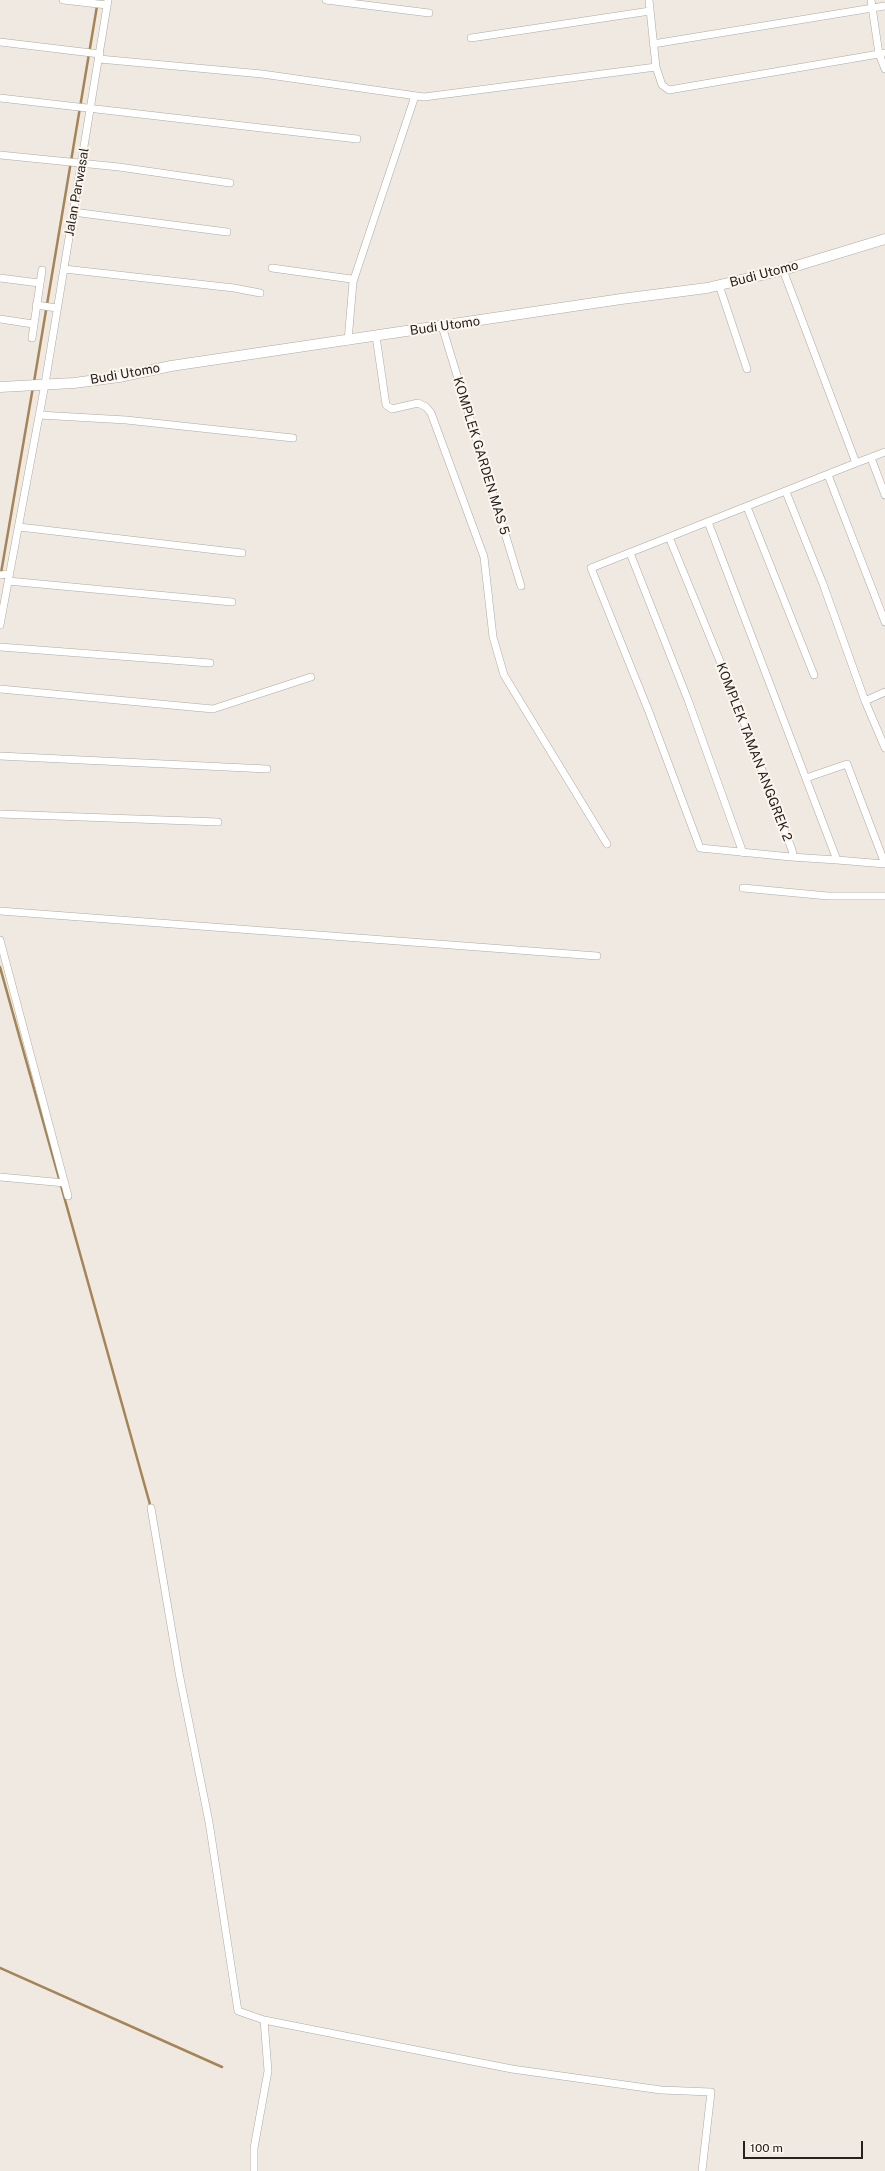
<!DOCTYPE html>
<style>
body{margin:0}
#map{position:relative;width:885px;height:2171px;overflow:hidden;background:#efe9e1;font-family:"Public Sans",sans-serif}
canvas{display:block}
.scale{position:absolute;left:743px;top:2141px;width:120px;height:18px;box-sizing:border-box;border:2px solid #24221f;border-top:0;padding-left:5px;font-size:12px;line-height:14px;white-space:nowrap;color:#24221f;-webkit-text-stroke:3px #fcf6ee;paint-order:stroke}
</style>
<div id="map">
<canvas width="885" height="2171"></canvas>
<div class="scale">100 m</div>
</div>
<script>
const c = document.querySelector('canvas').getContext('2d');
c.lineJoin = 'round';
const shape = rows => new Path2D(rows.map(r => 'M' + r).join(''));
function trace(path, color, width, dash) { c.strokeStyle = color; c.lineWidth = width; c.lineCap = dash ? 'butt' : 'round'; c.setLineDash(dash || []); c.stroke(path); }
function label(font, color, halo, rows, align = 'center') {
  c.font = font + ' "Public Sans",sans-serif'; c.lineWidth = 4; c.setLineDash([]); c.textBaseline = 'middle'; c.strokeStyle = halo; c.fillStyle = color; for (const [text, x, y, turn = 0] of rows) {
    c.save(); c.translate(x, y); c.rotate((+turn || 0) * Math.PI / 180); c.textAlign = isNaN(turn) ? turn : align; if (halo) c.strokeText(text, 0, 0); c.fillText(text, 0, 0); c.restore();
  }
}
const stream = shape([
 [34,382,98,0],
 [1,573,33,387],
 [0,967,151,1508],
 [0,1968,222,2067]
]);
const street = shape([
 [63,0,107,5],
 [326,0,429,13],
 [649,0,656,67,662,85,669,90,885,53],
 [871,0,879,54,885,69],
 [471,38,650,11],
 [0,42,100,54],
 [653,44,885,6],
 [99,59,262,74,424,97,656,67],
 [0,98,357,139],
 [0,155,119,167,230,183],
 [73,212,227,232],
 [272,268,351,279,353,282,348,341],
 [64,269,234,288,260,293],
 [783,270,856,463],
 [0,278,39,283],
 [353,282,415,96],
 [719,285,747,369],
 [36,305,57,308],
 [0,319,33,324],
 [442,326,521,586],
 [376,336,386,405,392,409,418,403,426,407,431,413,484,557,493,637,504,675,607,844],
 [32,338,42,270],
 [39,415,126,420,293,438],
 [871,458,885,495],
 [828,475,885,622],
 [786,492,823,584,865,701],
 [747,507,814,675],
 [708,522,837,860,791,857],
 [19,527,242,553],
 [669,537,731,688,792,850,793,854,791,857,700,848,649,712,591,568,856,463,885,452],
 [630,553,688,700,743,853],
 [0,575,9,574],
 [8,581,232,602],
 [0,625,45,384,108,0],
 [0,647,210,663],
 [0,689,213,709,311,677],
 [885,692,865,701,885,748],
 [0,756,267,769],
 [806,778,847,764,885,864,837,860],
 [0,814,218,822],
 [743,888,828,896,885,896],
 [0,911,597,956],
 [0,940,68,1196],
 [0,1177,65,1183],
 [151,1508,179,1673,209,1822,238,2011,264,2020,512,2069,661,2090,711,2092,702,2171],
 [254,2171,254,2148,268,2071,264,2020]
]);
const secondary = shape([
 [0,387,74,383,119,377,171,366,621,299,707,288,783,270,885,239]
]);
const streetNames = [
 ["Jalan Parwasal",77,192,-80],
 ["Budi Utomo",764,274,-15],
 ["Budi Utomo",445,326,-8],
 ["Budi Utomo",125,374,-10],
 ["KOMPLEK GARDEN MAS 5",481,456,73],
 ["KOMPLEK TAMAN ANGGREK 2",754,752,69]
];
trace(stream, '#a58557', 2.5);
trace(street, '#aea9a1', 8);
trace(secondary, '#aea9a1', 11);
trace(street, '#fff', 7);
trace(secondary, '#fff', 10);
label('13px', '#24221f', '#fcf6ee', streetNames);
</script>
